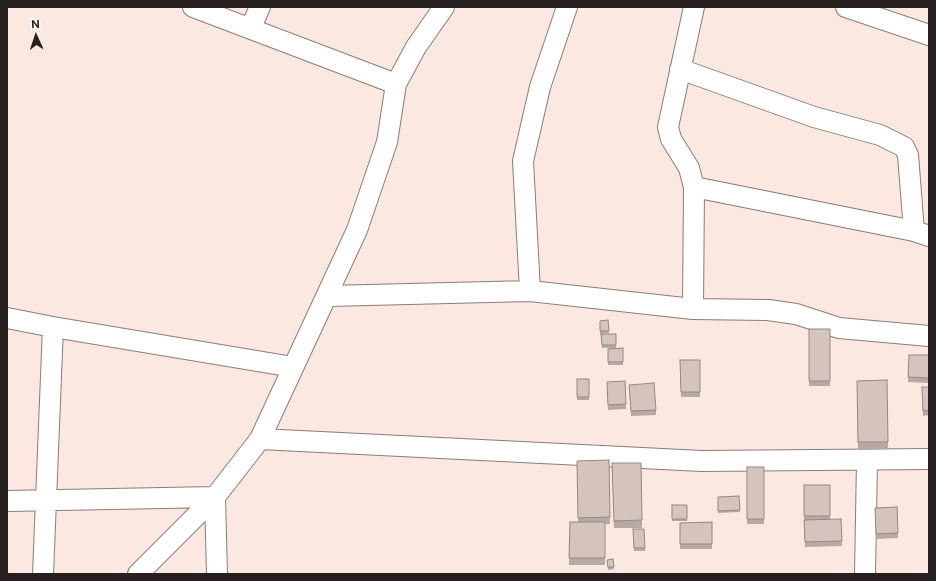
<!DOCTYPE html>
<style>
body{margin:0}
#map{position:relative;width:936px;height:581px;overflow:hidden;background:#fae8e1;font-family:Inter,sans-serif}
canvas{display:block}
.frame{position:absolute;inset:0;border:8px solid #261f1d;pointer-events:none}
.north{position:absolute;left:16px;top:16px;width:40px;height:40px;-webkit-text-stroke:3px #fff;paint-order:stroke;rotate:357deg;font-size:11px;font-weight:700;line-height:16px;text-align:center;color:#261f1d}
.north::after{content:'';display:block;margin:auto;width:14px;height:18px;background:#261f1d;clip-path:polygon(50% 0,100% 100%,50% 72%,0 100%)}
</style>
<div id="map">
<canvas width="936" height="581"></canvas>
<div class="frame"></div>
<div class="north">N</div>
</div>
<script>
const c = document.querySelector('canvas').getContext('2d');
c.lineJoin = 'round';
const shape = rows => new Path2D(rows.map(r => 'M' + r).join(''));
function trace(path, color, width, dash) { c.strokeStyle = color; c.lineWidth = width; c.lineCap = dash ? 'butt' : 'round'; c.setLineDash(dash || []); c.stroke(path); }
function paint(path, color) { c.fillStyle = color; c.fill(path, 'evenodd'); }
const minor = shape([
 [193,7,396,84],
 [846,7,929,35],
 [251,27,260,7],
 [680,69,814,117,880,135,904,147,908,155,914,231],
 [694,187,914,231,929,236],
 [530,291,523,161,540,87,567,7],
 [328,296,530,291,693,309,768,310,796,314,839,328,929,336],
 [693,309,694,187,689,168,671,139,668,127,694,7],
 [7,318,53,327,43,574],
 [53,327,293,367],
 [260,439,702,461,929,459],
 [7,501,215,497,217,574],
 [138,574,215,497,260,439,357,230,387,142,396,84,416,47,444,7],
 [865,574,867,461]
]);
const wall = shape([
 [608,320,609,333,600,334,600,321],
 [809,329,830,329,830,386,809,386],
 [601,334,616,334,616,348,602,348],
 [623,348,623,365,608,365,608,349],
 [909,355,929,355,929,383,908,382],
 [680,360,700,360,700,397,681,397],
 [577,379,589,379,589,400,577,400],
 [887,380,888,449,858,450,857,381],
 [625,381,626,409,608,410,607,382],
 [629,385,656,410,656,415,631,416],
 [922,387,929,387,929,415,923,416],
 [609,460,610,524,605,524,605,565,569,565,570,522,578,522,577,461],
 [612,463,641,463,642,528,614,528],
 [747,467,764,467,764,524,747,524],
 [830,485,830,520,841,519,842,546,805,547,804,516],
 [739,496,740,512,718,513,718,497],
 [672,505,687,505,687,521,672,521],
 [897,507,898,538,876,539,875,508],
 [712,522,712,549,680,549,680,523],
 [633,529,644,529,645,551,634,551],
 [613,559,614,569,608,570,607,560]
]);
const building = shape([
 [608,320,609,331,600,331,600,321,608,320],
 [809,329,830,329,830,381,809,381,809,329],
 [601,334,616,334,616,345,602,345,601,334],
 [623,348,623,362,608,362,608,349,623,348],
 [909,355,929,355,929,378,908,377,909,355],
 [680,360,700,360,700,392,681,392,680,360],
 [577,379,589,379,589,397,577,397,577,379],
 [887,380,888,442,858,442,857,381,887,380],
 [625,381,626,404,608,405,607,382,625,381],
 [654,383,656,410,631,411,629,385,654,383],
 [922,387,929,387,929,410,923,411,922,387],
 [609,460,610,517,578,518,577,461,609,460],
 [612,463,641,463,642,520,614,521,612,463],
 [747,467,764,467,764,519,747,519,747,467],
 [804,485,830,485,830,516,804,516,804,485],
 [739,496,740,510,718,511,718,497,739,496],
 [672,505,687,505,687,519,672,519,672,505],
 [897,507,898,533,876,534,875,508,897,507],
 [841,519,842,541,805,542,804,520,841,519],
 [570,522,605,522,605,558,569,558,570,522],
 [712,522,712,544,680,544,680,523,712,522],
 [633,529,644,529,645,548,634,548,633,529],
 [613,559,614,567,608,567,607,560,613,559]
]);
trace(minor, '#8c7c76', 22);
trace(minor, '#fff', 20);
paint(wall, '#b7a9a3');
paint(building, '#d5c4bd');
trace(building, '#958984', 1);
</script>
